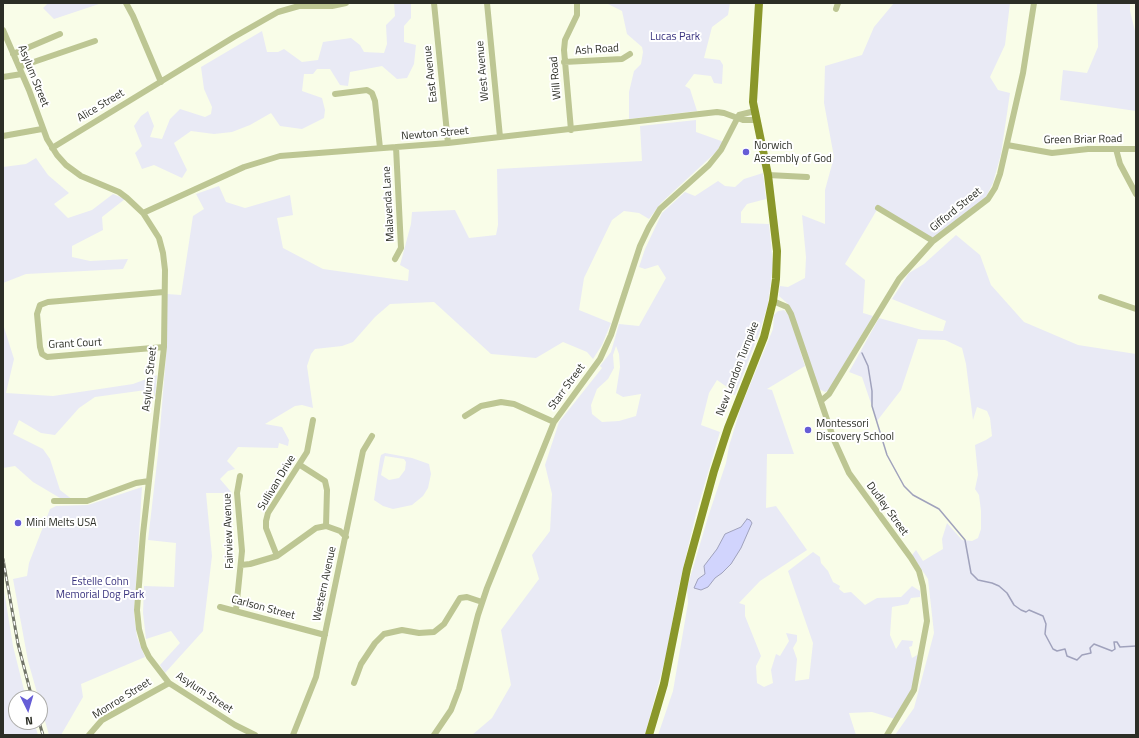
<!DOCTYPE html>
<style>
body{margin:0}
#map{position:relative;width:1139px;height:738px;overflow:hidden;background:#f9fde8;font-family:"Titillium Web",sans-serif}
canvas{display:block}
.frame{position:absolute;inset:0;border:4px solid #2c2e26;pointer-events:none}
.north{position:absolute;left:8px;top:690px;width:40px;height:40px;box-sizing:border-box;background:#fff;border:1px solid #ababa8;border-radius:50%;rotate:175deg;font-size:11px;font-weight:700;line-height:16px;text-align:center;color:#2c2e26}
.north::after{content:'';display:block;margin:auto;width:14px;height:18px;background:#665dd6;clip-path:polygon(50% 0,100% 100%,50% 72%,0 100%)}
</style>
<div id="map">
<canvas width="1139" height="738"></canvas>
<div class="frame"></div>
<div class="north">N</div>
</div>
<script>
const c = document.querySelector('canvas').getContext('2d');
c.lineJoin = 'round';
function paint(path, color) { c.fillStyle = color; c.fill(path, 'evenodd'); }
const shape = rows => new Path2D(rows.map(r => 'M' + r).join(''));
function trace(path, color, width, dash) { c.strokeStyle = color; c.lineWidth = width; c.lineCap = dash ? 'butt' : 'round'; c.setLineDash(dash || []); c.stroke(path); }
function label(font, color, halo, rows, align = 'center') {
  c.font = font + ' "Titillium Web",sans-serif'; c.lineWidth = 4; c.setLineDash([]); c.textBaseline = 'middle'; c.strokeStyle = halo; c.fillStyle = color; for (const [text, x, y, turn = 0] of rows) {
    c.save(); c.translate(x, y); c.rotate((+turn || 0) * Math.PI / 180); c.textAlign = isNaN(turn) ? turn : align; if (halo) c.strokeText(text, 0, 0); c.fillText(text, 0, 0); c.restore();
  }
}
const green = shape([
 [48,3,102,3,54,19,43,8],
 [394,3,411,3,411,18,404,26,404,42,416,45,414,64,407,78,397,79,382,66,350,72,348,86,340,85,330,69,317,69,313,74,304,74,302,91,322,98,325,110,324,118,302,129,280,126,271,113,250,125,232,132,214,134,191,131,174,143,187,170,182,178,154,165,142,169,135,153,142,146,134,126,141,116,148,111,154,126,150,137,162,139,170,119,180,109,205,117,211,114,212,107,204,89,201,67,262,31,267,52,278,52,284,49,302,62,318,60,323,42,351,38,360,45,364,52,384,53,387,44,386,25,395,16],
 [606,3,730,3,728,15,712,27,704,58,720,60,723,65,722,84,714,83,711,76,694,74,685,86,690,89,697,111,629,119,629,92,634,71,641,64,643,52,642,47,627,34,622,11],
 [894,3,1010,3,1005,45,990,77,998,90,1010,93,1001,154,993,183,985,199,929,242,878,208,845,264,865,280,863,313,873,316,828,391,825,392,819,389,788,304,779,296,780,286,788,287,805,278,806,257,802,215,825,224,825,190,834,157,824,103,825,66,862,55,874,27],
 [1097,3,1130,3,1130,11,1136,35,1136,111,1060,100,1063,70,1087,73,1098,47],
 [696,120,696,132,724,142,714,154,661,203,649,219,639,213,624,211,612,220,584,278,579,310,611,323,602,345,593,359,587,352,563,342,536,358,491,354,434,302,390,304,375,317,353,342,342,346,315,349,311,354,307,366,313,408,302,405,295,406,265,424,282,427,289,440,288,446,279,443,278,448,238,447,227,461,235,469,228,471,220,479,232,493,206,493,212,556,203,631,165,673,160,665,180,643,171,631,146,639,143,613,144,586,174,587,176,543,148,540,158,454,167,343,167,294,181,295,193,216,204,209,196,194,219,186,226,202,245,208,290,195,293,215,277,218,283,248,323,269,408,281,409,270,400,265,411,224,412,212,455,210,469,238,496,235,498,225,497,169,642,161,640,126],
 [36,158,48,175,69,193,54,204,68,218,92,210,113,194,125,199,102,217,103,230,72,246,72,257,90,261,128,259,123,269,26,274,3,283,3,167,26,164],
 [763,173,766,199,747,204,741,212,741,223,769,224,773,265,768,304,759,334,735,395,729,394,727,387,717,380,709,393,701,425,720,432,696,514,678,590,667,652,645,735,472,735,492,718,511,685,501,630,539,579,532,555,550,531,552,494,545,465,559,422,602,368,600,366,611,352,619,324,639,326,666,278,658,265,645,269,639,267,645,249,662,213,685,192,695,196,718,181,725,186,735,187,744,179],
 [616,346,619,354,620,367,616,393,623,397,641,394,636,416,619,421,602,422,592,414,591,405,597,389,608,379,614,368,613,355],
 [956,235,980,255,991,285,1024,322,1078,345,1136,354,1136,735,895,735,914,708,934,633,928,579,912,555,916,550,923,561,943,549,942,539,947,523,962,540,972,541,978,538,981,529,981,511,979,495,975,489,978,475,975,445,986,440,992,436,990,418,987,411,977,407,973,420,966,364,962,348,945,340,918,339,901,390,877,421,862,377,849,372,879,318,922,330,943,331,946,321,892,299,909,273,924,264],
 [784,310,789,315,805,366,767,389,772,390,794,454,767,454,766,508,776,506,807,550,760,581,739,603,745,605,745,616,761,656,756,666,757,683,764,687,773,683,771,670,776,654,780,656,789,641,786,633,797,635,797,641,793,648,797,659,795,681,809,679,813,643,788,571,813,552,820,557,821,563,828,571,833,582,840,586,839,589,844,593,851,592,865,605,877,598,901,597,912,586,920,591,920,597,911,598,908,604,892,607,890,635,896,649,902,640,913,641,912,646,909,647,912,658,919,654,911,693,895,719,872,712,849,713,856,735,658,735,673,691,688,603,687,588,708,517,726,463,729,446,741,407,773,329,774,315,778,311],
 [3,324,14,359,6,393,53,396,133,384,157,375,155,399,153,389,95,397,79,408,55,435,41,433,19,420,13,434,43,449,50,459,60,490,73,500,60,498,33,482,15,466,3,468],
 [385,453,412,458,429,464,431,474,428,488,423,496,412,505,393,509,383,506,374,500,380,459,381,455],
 [385,456,404,459,406,462,405,470,399,478,389,480,381,475],
 [142,487,134,614,137,637,145,657,81,684,83,697,61,735,49,735,28,661,13,579,27,576,29,563,50,509,56,506,88,505],
 [3,584,13,646,26,698,16,698,16,722,34,722,38,735,3,735]
]);
const water = shape([
 [747,519,750,520,752,523,741,548,731,564,722,573,715,578,708,587,701,590,694,588,698,579,705,574,704,566,717,549,725,534,741,527,747,519]
]);
const stream = shape([
 [862,353,868,366,872,391,872,406,887,455,904,486,913,495,939,509,965,540,971,573,978,580,992,583,999,586,1007,593,1014,605,1021,610,1026,612,1029,610,1043,616,1046,624,1045,634,1053,649,1057,651,1065,649,1067,656,1077,660,1082,655,1091,653,1090,648,1094,644,1112,651,1115,649,1114,642,1117,642,1120,647,1136,646]
]);
const minor = shape([
 [126,3,133,16,161,82],
 [434,3,448,143],
 [487,3,500,137],
 [836,9,838,3],
 [3,30,29,90,47,139,57,155,66,165,81,176,119,192,127,198,143,213,159,238,163,253,165,270,164,347,143,534,137,610,139,629,144,647,149,657,169,683,235,725,255,735],
 [13,54,60,34],
 [564,62,622,59,630,54],
 [19,67,95,41],
 [3,77,22,74],
 [335,94,367,90,372,93,375,101,380,148],
 [571,130,564,50,565,40,577,15,577,3],
 [3,136,42,129],
 [1007,145,1052,153,1088,149,1136,149],
 [52,148,234,37,278,12,299,6,332,6,346,3],
 [1116,149,1120,164,1136,194],
 [768,175,807,177],
 [878,208,933,241],
 [143,213,244,167,280,156,448,143,717,112,724,113,743,120,756,120],
 [395,259,401,248,396,147],
 [1101,297,1136,309],
 [773,301,787,307,791,314,834,440,849,473,911,558,919,571,923,586,927,621,914,690,887,735],
 [164,347,47,357,42,354,40,347,37,314,40,305,48,302,164,292],
 [822,400,829,394,899,279,933,241,988,199,995,188,1000,174,1023,73,1034,3],
 [465,416,481,406,501,402,514,404,554,422],
 [300,465,325,481,327,490,326,526],
 [54,501,87,501,136,483,149,481],
 [277,556,266,528,266,521,268,513,307,452,313,420],
 [241,565,250,564,277,556,316,528,326,526,340,531,346,537],
 [220,607,325,635],
 [236,610,242,551,237,493,240,476],
 [354,683,361,664,375,643,384,634,402,630,419,633,434,632,444,624,460,598,467,597,482,602],
 [89,735,102,720,169,683],
 [293,735,316,677,363,451,372,436],
 [434,735,451,710,459,689,478,615,487,588,554,422,600,359,611,335,640,246,649,227,660,209,709,165,721,150,739,115,755,111]
]);
const major = shape([
 [649,735,664,684,687,569,714,471,728,428,764,337,773,301,776,279,777,251,768,175,753,102,759,3]
]);
const rail = shape([
 [3,559,18,644,32,698],
 [39,722,43,735]
]);
const markers = [
 [746,152,4,"#665dd6"],
 [808,430,4,"#665dd6"],
 [18,523,4,"#665dd6"]
];
const parkNames = [
 ["Lucas Park",675,37],
 ["Estelle Cohn",100,582],
 ["Memorial Dog Park",100,595]
];
const streetNames = [
 ["Ash Road",597,50,-4],
 ["West Avenue",483,71,-95],
 ["East Avenue",431,74,-96],
 ["Asylum Street",33,76,68],
 ["Will Road",556,78,-95],
 ["Alice Street",101,106,-31],
 ["Newton Street",435,134,-5],
 ["Green Briar Road",1083,140,-1],
 ["Malavenda Lane",389,204,-93],
 ["Gifford Street",956,210,-39],
 ["Grant Court",75,344,-3],
 ["New London Turnpike",738,369,-69],
 ["Asylum Street",150,379,-84],
 ["Starr Street",567,387,-54],
 ["Sullivan Drive",277,483,-59],
 ["Dudley Street",887,509,54],
 ["Fairview Avenue",229,531,-92],
 ["Western Avenue",325,584,-78],
 ["Carlson Street",263,608,15],
 ["Asylum Street",204,693,33],
 ["Monroe Street",122,699,-32]
];
const poiNames = [
 ["Norwich",754,146],
 ["Assembly of God",754,159],
 ["Montessori",816,424],
 ["Discovery School",816,437],
 ["Mini Melts USA",26,523]
];
paint(green, '#e9eaf5');
paint(water, '#d1d4fd');
trace(water, '#a0a2bc', 1);
trace(stream, '#a0a2bc', 1.5);
trace(minor, '#bdc693', 6);
trace(major, '#8a972a', 8);
trace(rail, '#717468', 3);
trace(rail, '#fff', 1.5, [4.5]);
for (const [x, y, r, color] of markers) { const dot = new Path2D(); dot.arc(x, y, r, 0, 2 * Math.PI); c.fillStyle = color; c.fill(dot); trace(dot, '#fff', 1.5); }
label('11px', '#38327e', '#fff', parkNames);
label('11px', '#2c2e26', '#fff', streetNames);
label('11px', '#2c2e26', '#fff', poiNames, 'left');
</script>
